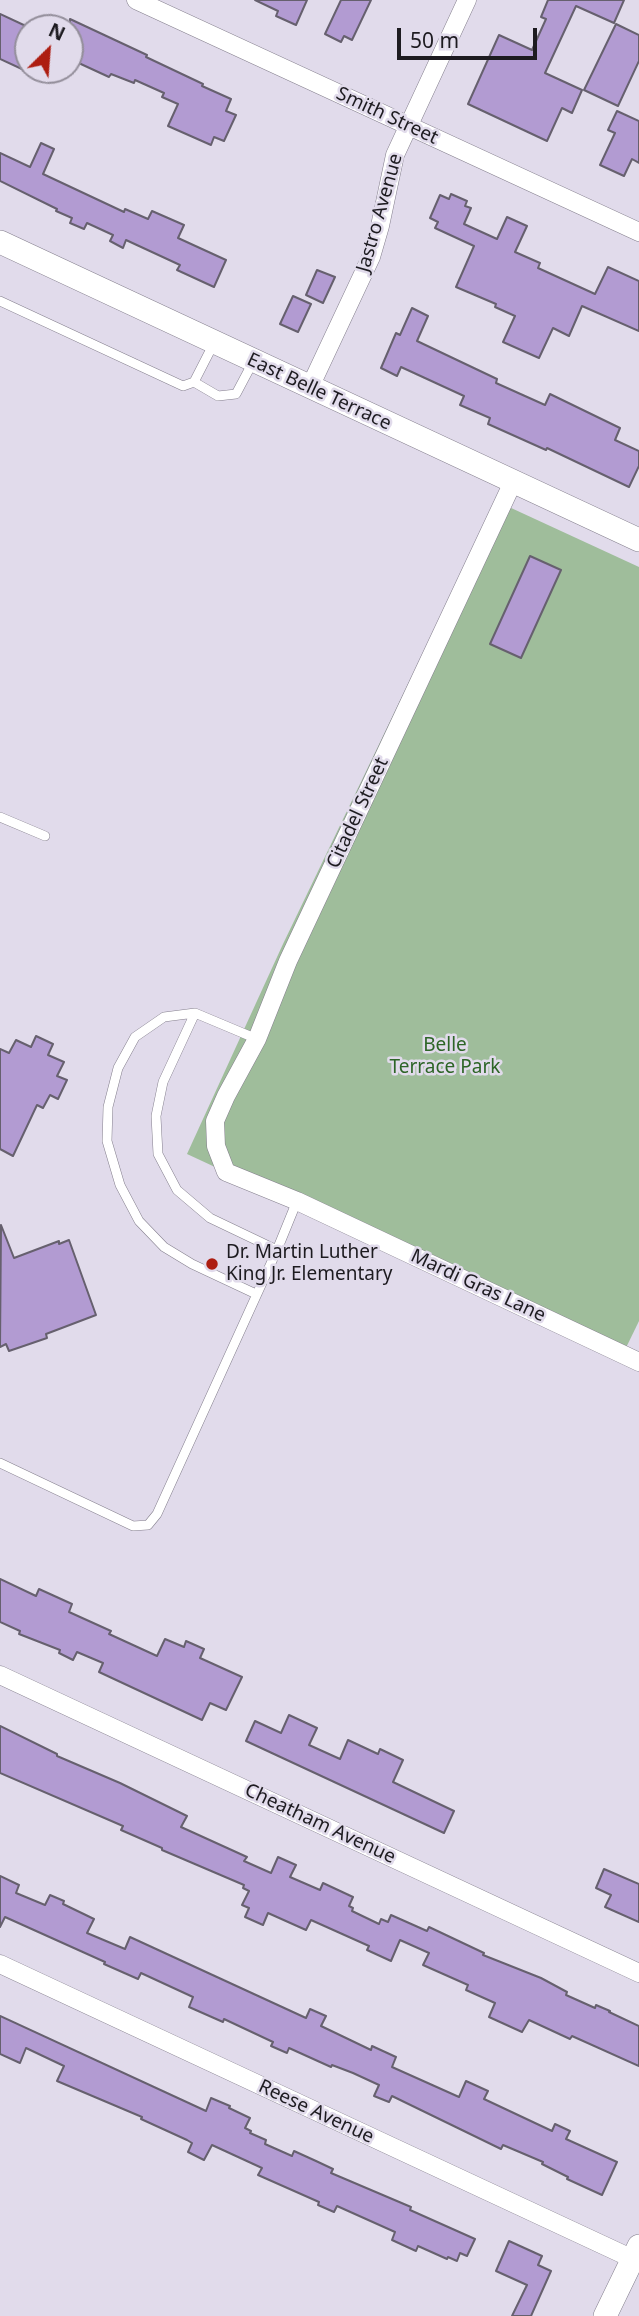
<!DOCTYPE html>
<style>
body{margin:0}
#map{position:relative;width:639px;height:2316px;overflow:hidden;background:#e1dbeb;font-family:"Noto Sans",sans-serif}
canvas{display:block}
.north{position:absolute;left:14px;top:14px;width:70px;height:70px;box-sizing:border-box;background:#e1dbeb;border:2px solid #938e9a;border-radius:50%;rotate:25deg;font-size:19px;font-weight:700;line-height:28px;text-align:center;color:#1d1b20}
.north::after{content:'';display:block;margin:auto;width:24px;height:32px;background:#ad1d11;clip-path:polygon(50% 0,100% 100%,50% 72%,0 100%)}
.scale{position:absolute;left:397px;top:28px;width:140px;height:32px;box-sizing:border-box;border:4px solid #1d1b20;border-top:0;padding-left:9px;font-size:21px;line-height:24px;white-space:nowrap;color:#1d1b20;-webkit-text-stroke:5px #e1dbeb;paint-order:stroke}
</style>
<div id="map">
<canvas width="639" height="2316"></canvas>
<div class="north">N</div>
<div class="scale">50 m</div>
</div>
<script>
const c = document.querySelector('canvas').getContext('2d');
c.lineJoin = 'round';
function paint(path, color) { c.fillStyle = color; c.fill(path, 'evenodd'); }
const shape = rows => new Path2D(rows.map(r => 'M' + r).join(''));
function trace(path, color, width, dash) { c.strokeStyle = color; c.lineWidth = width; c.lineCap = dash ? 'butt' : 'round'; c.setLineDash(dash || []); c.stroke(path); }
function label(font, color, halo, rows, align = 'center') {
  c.font = font + ' "Noto Sans",sans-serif'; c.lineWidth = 5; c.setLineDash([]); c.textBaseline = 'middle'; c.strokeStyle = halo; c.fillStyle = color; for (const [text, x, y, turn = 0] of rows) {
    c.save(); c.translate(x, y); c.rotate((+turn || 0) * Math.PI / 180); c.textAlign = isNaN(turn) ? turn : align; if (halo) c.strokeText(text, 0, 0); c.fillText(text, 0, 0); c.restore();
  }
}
const green = shape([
 [496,501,639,567,639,1321,622,1356,187,1154,283,944]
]);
const building = shape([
 [255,0,307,0,296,25,276,16,278,11,255,0],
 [341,0,371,0,352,40,344,36,341,42,325,34,341,0],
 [548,0,624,0,614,23,576,6,545,73,582,90,572,113,562,108,547,141,468,104,499,35,532,50,546,19,541,17,548,0],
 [0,14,28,27,28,62,24,70,0,59,0,14],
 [70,19,147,55,146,57,203,84,202,86,231,99,226,111,236,115,224,141,214,137,211,145,168,126,178,104,162,97,164,93,135,80,134,83,111,74,109,77,70,59,70,19],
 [616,24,639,35,639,61,618,106,584,90,616,24],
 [617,111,639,121,639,163,632,159,624,176,600,165,615,133,608,130,617,111],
 [41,143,54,149,43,174,124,212,125,209,148,219,152,211,184,225,178,238,226,260,214,287,177,270,180,265,126,240,123,248,110,241,113,235,87,223,84,229,70,223,72,218,56,211,57,209,0,181,0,153,30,167,41,143],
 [451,194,467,201,465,206,471,208,464,224,497,239,507,217,527,226,515,252,540,263,538,268,595,294,608,267,639,281,639,331,582,306,569,336,553,328,539,358,503,342,515,316,495,307,496,304,456,287,474,246,435,228,438,222,430,218,440,195,449,199,451,194],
 [317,270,335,277,323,303,306,295,317,270],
 [293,296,311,304,298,332,280,324,293,296],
 [412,308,428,316,417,341,497,379,496,383,545,405,550,394,620,428,615,440,639,451,639,466,629,487,547,448,546,450,488,424,490,418,460,405,464,396,401,367,397,376,381,368,396,333,400,335,412,308],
 [530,556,561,570,521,658,490,644,530,556],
 [36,1036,53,1044,48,1055,64,1062,57,1076,67,1080,58,1099,50,1095,43,1108,37,1105,13,1156,0,1149,0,1049,9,1053,16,1040,31,1047,36,1036],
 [1,1225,14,1258,59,1241,59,1244,69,1240,96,1315,46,1334,47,1338,9,1351,6,1344,0,1347,1,1225],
 [0,1579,36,1596,39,1589,72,1604,69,1612,111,1631,109,1634,157,1656,165,1639,184,1647,186,1641,204,1649,200,1658,242,1677,226,1710,210,1703,202,1720,99,1672,103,1663,77,1652,73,1660,59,1653,60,1650,19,1634,20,1631,0,1622,0,1579],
 [289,1715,317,1728,309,1745,340,1759,348,1740,378,1754,380,1749,403,1760,393,1782,454,1811,444,1833,246,1741,255,1721,281,1733,289,1715],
 [0,1726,57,1754,57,1756,120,1783,187,1816,181,1827,247,1857,244,1861,271,1873,278,1857,296,1865,290,1877,320,1890,323,1883,353,1897,349,1906,353,1908,352,1911,379,1924,381,1919,388,1922,391,1915,427,1931,429,1927,484,1953,483,1955,541,1978,567,1992,566,1995,595,2008,596,2005,610,2011,609,2012,639,2026,639,2066,572,2036,570,2039,529,2020,522,2032,489,2017,495,2003,466,1990,468,1985,423,1965,429,1953,400,1940,391,1961,367,1950,369,1946,311,1920,306,1930,268,1913,263,1925,245,1917,249,1908,242,1905,249,1891,243,1888,244,1885,162,1850,162,1848,121,1830,123,1826,0,1773,0,1726],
 [604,1869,639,1884,639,1922,605,1907,611,1895,596,1888,604,1869],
 [0,1876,19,1885,16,1893,45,1905,50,1895,64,1901,63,1904,94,1919,87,1933,125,1949,130,1937,306,2018,310,2009,326,2016,321,2026,371,2050,372,2046,396,2057,392,2067,459,2097,466,2081,488,2091,484,2099,552,2131,555,2124,570,2131,566,2139,617,2162,602,2195,567,2179,568,2177,542,2164,543,2162,503,2145,501,2149,392,2096,389,2102,374,2096,379,2085,353,2073,332,2065,331,2067,289,2048,287,2053,271,2046,273,2042,224,2019,223,2022,189,2007,193,1997,141,1973,138,1979,104,1964,105,1962,5,1917,0,1927,0,1876],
 [0,2016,206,2111,211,2098,230,2106,229,2108,250,2118,245,2128,251,2131,250,2133,266,2140,265,2144,292,2156,294,2151,316,2161,333,2169,331,2173,411,2207,410,2210,475,2239,467,2256,460,2253,457,2261,448,2257,447,2259,418,2246,416,2251,392,2240,395,2232,337,2206,334,2212,318,2205,319,2202,258,2175,262,2168,212,2145,204,2160,188,2152,192,2143,187,2140,141,2119,142,2117,57,2081,64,2066,26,2048,20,2063,0,2054,0,2016],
 [509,2241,542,2256,538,2265,551,2271,531,2316,512,2316,527,2285,496,2271,509,2241]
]);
const service = shape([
 [0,301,183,386,194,382,214,343],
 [194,382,218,396,236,394,253,362],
 [0,817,45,836],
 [195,1013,163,1082,156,1116,158,1154,177,1190,210,1218,277,1250],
 [256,1294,192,1264,164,1247,139,1221,120,1185,107,1141,108,1107,118,1068,135,1037,164,1017,195,1013,257,1039],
 [0,1463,133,1526,148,1525,157,1514,277,1250,297,1201]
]);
const minor = shape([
 [136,0,639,232],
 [310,387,371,257,380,226,395,155,467,0],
 [513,482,288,961,257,1039,226,1096,215,1121,216,1146,226,1172,297,1201,639,1362],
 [0,1675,639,1973],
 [0,1964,633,2259]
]);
const tertiary = shape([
 [0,242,639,540],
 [605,2316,639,2246]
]);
const markers = [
 [212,1264,7,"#ad1d11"]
];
const streetNames = [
 ["Smith Street",387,116,25],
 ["Jastro Avenue",380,213,-74],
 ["East Belle Terrace",319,392,25],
 ["Citadel Street",358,813,-65],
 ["Mardi Gras Lane",478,1286,25],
 ["Cheatham Avenue",320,1824,25],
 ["Reese Avenue",316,2112,25]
];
const parkNames = [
 ["Belle",445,1046],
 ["Terrace Park",445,1068]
];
const poiNames = [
 ["Dr. Martin Luther",226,1253],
 ["King Jr. Elementary",226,1275]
];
paint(green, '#9fbd9b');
paint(building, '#b29bd2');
trace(building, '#66606e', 2);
trace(service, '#847f8d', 10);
trace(minor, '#847f8d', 19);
trace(tertiary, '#847f8d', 24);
trace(service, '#fff', 9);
trace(minor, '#fff', 18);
trace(tertiary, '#fff', 23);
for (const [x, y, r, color] of markers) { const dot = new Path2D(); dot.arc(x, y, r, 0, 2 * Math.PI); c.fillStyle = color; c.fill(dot); trace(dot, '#e1dbeb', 2.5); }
label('19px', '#1d1b20', '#e1dbeb', streetNames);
label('19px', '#2d6527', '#e1dbeb', parkNames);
label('19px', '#1d1b20', '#e1dbeb', poiNames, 'left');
</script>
